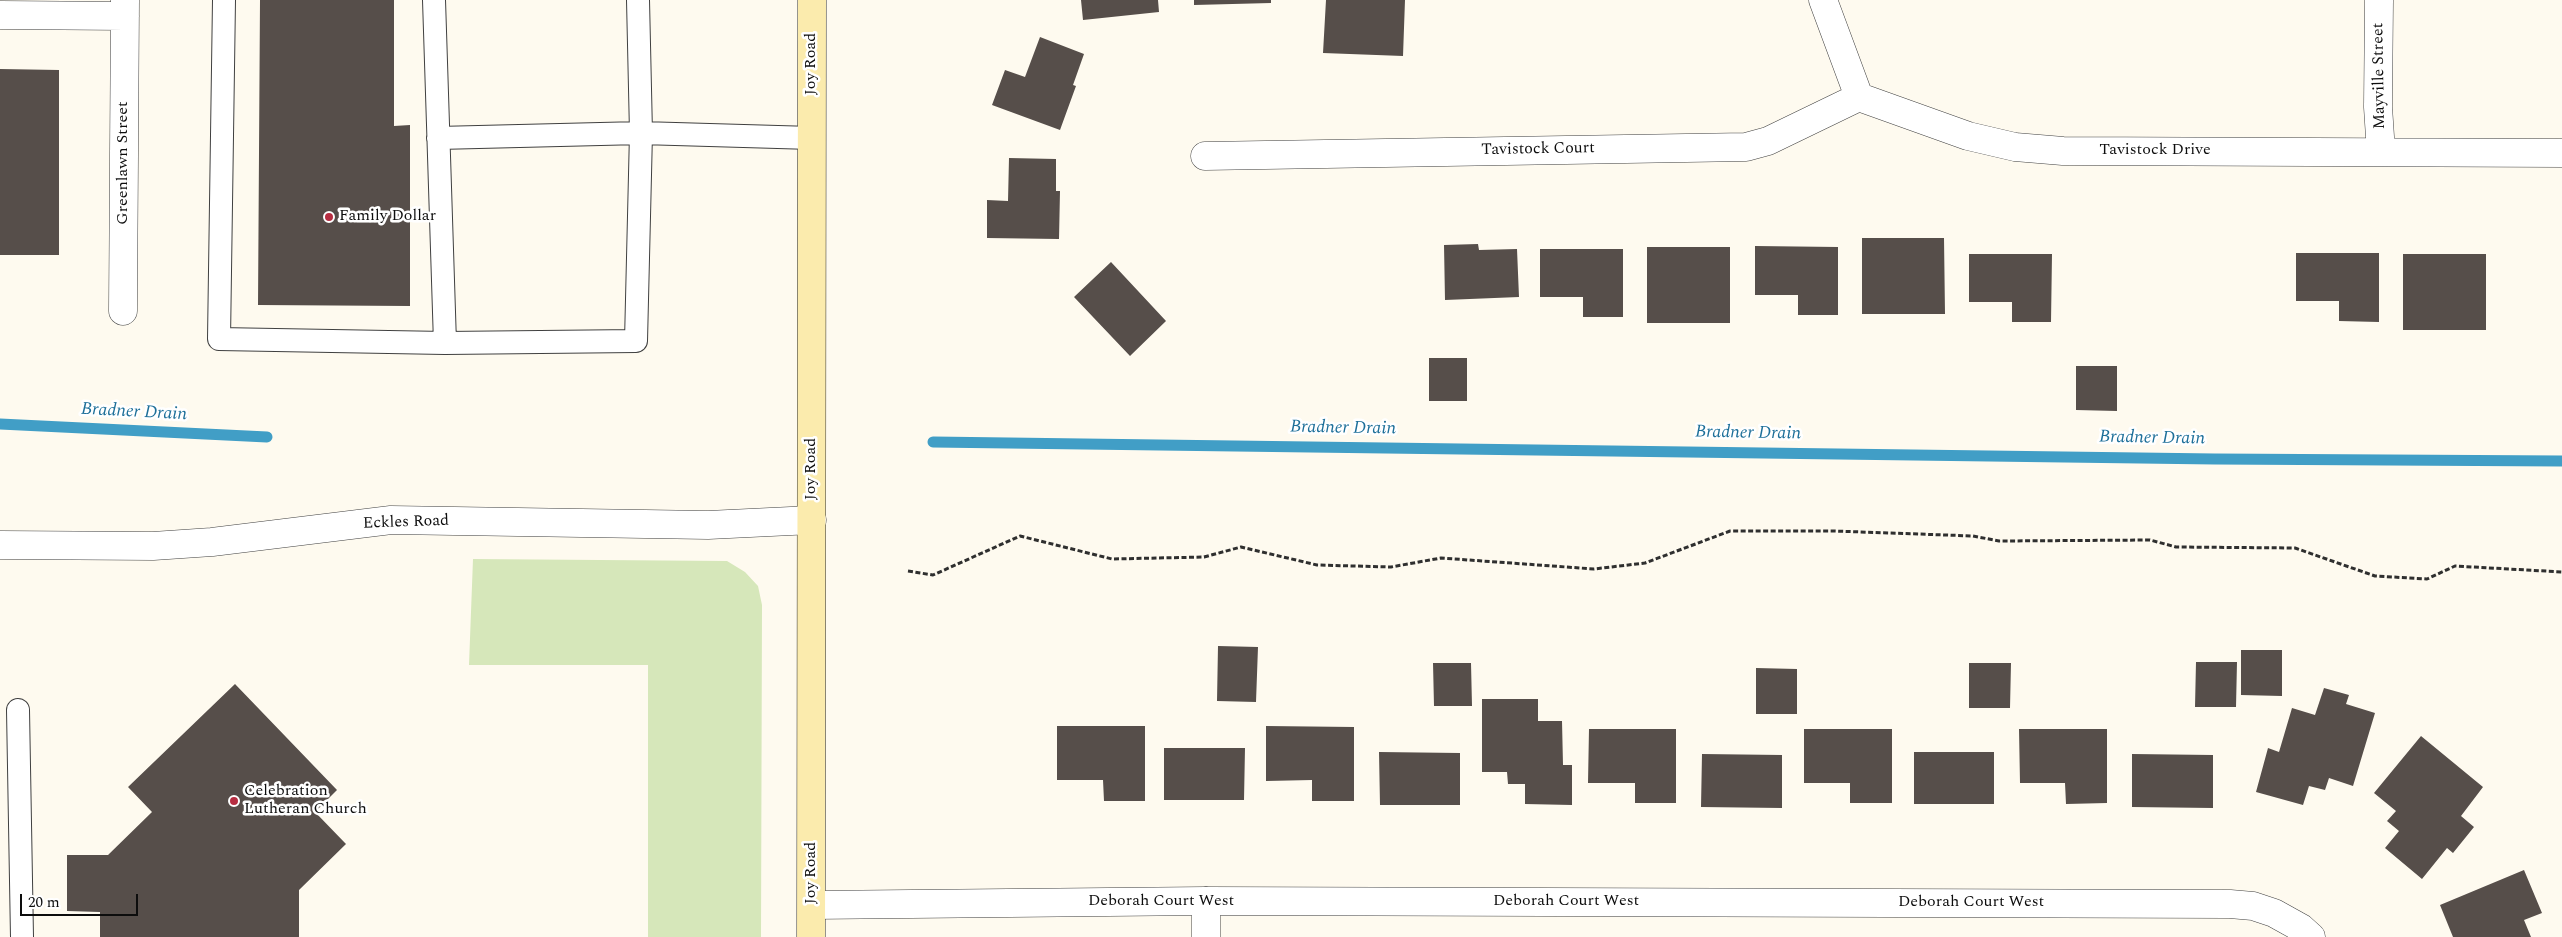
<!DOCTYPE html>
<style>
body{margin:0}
#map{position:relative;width:2562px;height:937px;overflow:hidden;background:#fefaef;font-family:Spectral,serif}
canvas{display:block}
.scale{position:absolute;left:20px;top:894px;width:118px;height:22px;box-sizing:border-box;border:2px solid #0d0d0d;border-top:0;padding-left:6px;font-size:15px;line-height:18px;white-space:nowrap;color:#0d0d0d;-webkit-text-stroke:4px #fff;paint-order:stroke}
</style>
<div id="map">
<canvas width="2562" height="937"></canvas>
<div class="scale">20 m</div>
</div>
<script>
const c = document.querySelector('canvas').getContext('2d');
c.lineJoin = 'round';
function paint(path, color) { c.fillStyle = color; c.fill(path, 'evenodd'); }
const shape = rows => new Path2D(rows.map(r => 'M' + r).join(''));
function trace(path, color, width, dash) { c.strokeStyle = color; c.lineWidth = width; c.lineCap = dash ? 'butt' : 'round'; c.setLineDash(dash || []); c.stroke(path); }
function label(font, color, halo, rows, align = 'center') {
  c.font = font + ' Spectral,serif'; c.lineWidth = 5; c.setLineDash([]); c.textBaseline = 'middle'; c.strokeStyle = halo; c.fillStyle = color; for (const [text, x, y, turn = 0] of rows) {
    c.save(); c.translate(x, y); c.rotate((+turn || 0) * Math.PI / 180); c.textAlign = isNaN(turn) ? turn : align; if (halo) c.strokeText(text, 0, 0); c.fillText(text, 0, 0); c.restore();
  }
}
const green = shape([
 [473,559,727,561,745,572,758,586,762,605,761,937,648,937,648,665,469,665]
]);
const stream = shape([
 [0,424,267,437],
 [933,442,2215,459,2562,461]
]);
const building = shape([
 [260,0,394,0,394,126,410,125,410,306,258,305],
 [1081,0,1158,0,1159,12,1083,20],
 [1194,0,1271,0,1271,3,1194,5],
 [1326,0,1405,0,1403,56,1323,53],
 [1040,37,1084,54,1073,85,1076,86,1060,130,992,105,1005,70,1025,77],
 [0,69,59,70,59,255,0,255],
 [1009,158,1056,159,1056,191,1060,191,1059,239,987,238,987,200,1008,201],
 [1862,238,1944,238,1945,314,1862,314],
 [1478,244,1479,250,1517,249,1519,297,1445,300,1444,245],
 [1755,246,1838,247,1838,315,1798,315,1798,295,1755,295],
 [1647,247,1730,247,1730,323,1647,323],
 [1540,249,1623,249,1623,317,1583,317,1583,297,1540,297],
 [2296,253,2379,253,2379,322,2339,321,2339,301,2296,301],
 [1969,254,2052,254,2051,322,2012,322,2012,302,1969,302],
 [2403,254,2486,254,2486,330,2403,330],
 [1111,262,1166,321,1130,356,1074,297],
 [1429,358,1467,358,1467,401,1429,401],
 [2076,366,2117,366,2117,411,2076,410],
 [1218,646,1258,647,1256,702,1217,701],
 [2241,650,2282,650,2282,696,2241,695],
 [2196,662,2237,662,2236,707,2195,707],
 [1433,663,1471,663,1472,706,1434,706],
 [1969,663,2011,663,2010,708,1969,708],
 [1756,668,1797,669,1797,714,1756,714],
 [235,684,337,790,315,812,346,844,299,890,299,937,100,937,100,912,67,911,67,855,108,855,152,812,128,787],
 [2324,688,2349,695,2346,704,2375,713,2353,786,2329,778,2325,790,2309,786,2303,805,2256,792,2268,748,2279,752,2292,708,2315,715],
 [1482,699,1538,699,1538,721,1562,721,1563,765,1572,765,1572,805,1525,804,1525,784,1508,784,1507,772,1482,772],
 [1057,726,1145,726,1145,801,1104,801,1103,780,1057,780],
 [1266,726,1354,727,1354,801,1312,801,1312,780,1266,781],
 [1589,729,1676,729,1676,803,1635,803,1635,783,1588,783],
 [1804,729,1892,729,1892,803,1850,803,1850,783,1804,783],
 [2019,729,2107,729,2107,803,2066,804,2065,783,2020,783],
 [2421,736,2483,787,2461,816,2474,827,2453,853,2447,848,2422,879,2385,848,2399,831,2387,821,2396,811,2374,793],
 [1164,748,1245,748,1244,800,1164,800],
 [1379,752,1460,753,1460,805,1380,805],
 [1914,752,1994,752,1994,804,1914,804],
 [1702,754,1782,755,1782,808,1701,807],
 [2132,754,2213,755,2213,808,2132,807],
 [2524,870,2542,913,2524,920,2531,937,2453,937,2440,905]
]);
const path = shape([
 [908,571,933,575,1020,536,1112,559,1204,557,1241,547,1317,565,1391,567,1441,558,1594,569,1645,563,1730,531,1834,531,1973,536,1999,541,2150,540,2176,547,2295,548,2375,576,2427,579,2455,566,2562,572]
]);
const lane = shape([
 [224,0,219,339,445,343],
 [434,0,445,343,636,341,641,133,812,138],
 [438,138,641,133,638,0],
 [18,710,22,937]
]);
const street = shape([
 [1823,0,1859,97],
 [2379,0,2378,107,2381,152],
 [0,15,125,16],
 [1859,97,1968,136,2015,147,2063,151,2562,153],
 [1205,156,1746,147,1768,141,1859,97],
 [123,311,125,0],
 [0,545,153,546,212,542,391,520,708,525,812,520],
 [812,905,1206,901,2230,904,2253,906,2274,913,2301,928,2311,937],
 [1206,937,1206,901]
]);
const secondary = shape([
 [811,937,812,0]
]);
const markers = [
 [329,217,5,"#b62d41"],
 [234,801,5,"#b62d41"]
];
const streetNames = [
 ["Joy Road",812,64,-90],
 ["Mayville Street",2380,76,-91],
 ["Tavistock Court",1538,150,-1],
 ["Tavistock Drive",2155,151],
 ["Greenlawn Street",124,163,-90],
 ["Joy Road",812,469,-90],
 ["Eckles Road",406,523,-2],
 ["Joy Road",812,873,-90],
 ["Deborah Court West",1161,902],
 ["Deborah Court West",1566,902],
 ["Deborah Court West",1971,903]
];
const poiNames = [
 ["Family Dollar",339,217],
 ["Celebration",244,792],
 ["Lutheran Church",244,810]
];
const waterNames = [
 ["Bradner Drain",134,413,3],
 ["Bradner Drain",1343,429,1],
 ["Bradner Drain",1748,434,1],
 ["Bradner Drain",2152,439,1]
];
paint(green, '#d6e7ba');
trace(stream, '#419ec6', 11);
paint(building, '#564e4a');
trace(lane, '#404040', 24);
trace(street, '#404040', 29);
trace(secondary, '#2f2f2f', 29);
trace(path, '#2f2f2f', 3, [5, 2.5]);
trace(lane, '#fff', 22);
trace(street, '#fff', 28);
trace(secondary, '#fbebad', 28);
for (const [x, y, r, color] of markers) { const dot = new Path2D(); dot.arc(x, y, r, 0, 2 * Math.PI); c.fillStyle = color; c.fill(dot); trace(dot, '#fff', 2); }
label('16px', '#0d0d0d', '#fff', streetNames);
label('16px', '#0d0d0d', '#fff', poiNames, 'left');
label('italic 18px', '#1d6f99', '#fff', waterNames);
</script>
